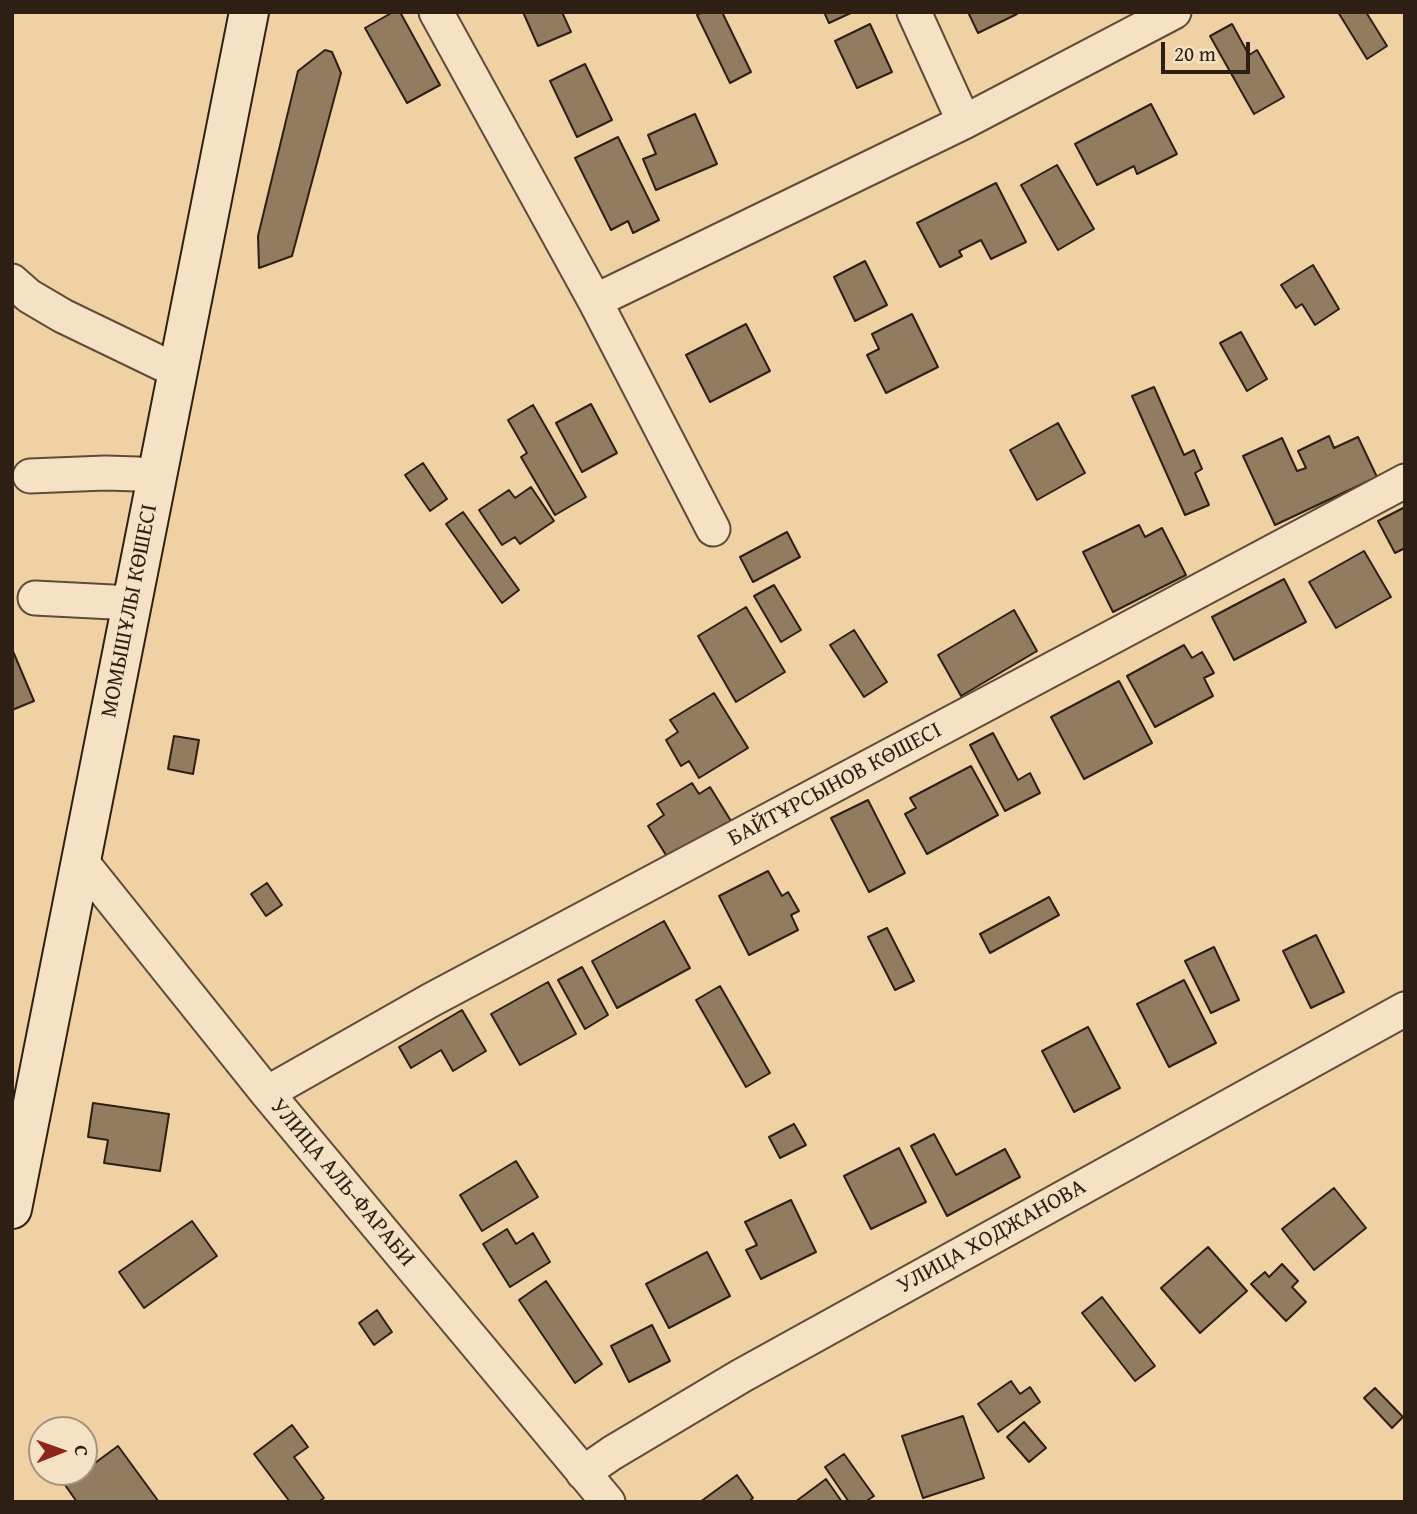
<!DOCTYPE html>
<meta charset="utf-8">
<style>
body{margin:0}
#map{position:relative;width:1417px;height:1514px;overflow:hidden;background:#efd1a3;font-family:"Gentium Book Plus",serif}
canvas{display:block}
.frame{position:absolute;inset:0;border:14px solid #2e1f15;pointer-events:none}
.north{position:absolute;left:28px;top:1416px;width:70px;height:70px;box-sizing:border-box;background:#f5e1c3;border:2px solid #a5937d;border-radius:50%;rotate:89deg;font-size:19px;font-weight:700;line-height:28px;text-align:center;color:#2e1f15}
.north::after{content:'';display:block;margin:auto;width:24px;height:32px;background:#8f2418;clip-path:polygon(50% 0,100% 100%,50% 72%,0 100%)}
.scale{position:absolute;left:1161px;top:42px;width:89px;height:32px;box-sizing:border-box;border:4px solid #2e1f15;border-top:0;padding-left:9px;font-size:21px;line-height:24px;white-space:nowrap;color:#2e1f15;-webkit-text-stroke:5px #f5e1c3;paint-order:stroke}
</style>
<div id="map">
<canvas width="1417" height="1514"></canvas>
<div class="frame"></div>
<div class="north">С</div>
<div class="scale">20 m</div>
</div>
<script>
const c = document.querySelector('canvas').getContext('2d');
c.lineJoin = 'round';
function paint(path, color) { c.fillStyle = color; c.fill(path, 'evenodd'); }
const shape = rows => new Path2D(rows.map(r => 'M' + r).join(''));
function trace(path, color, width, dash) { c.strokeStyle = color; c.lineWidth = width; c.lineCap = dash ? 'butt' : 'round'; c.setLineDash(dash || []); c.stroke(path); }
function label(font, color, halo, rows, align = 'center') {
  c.font = font + ' "Gentium Book Plus",serif'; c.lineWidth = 5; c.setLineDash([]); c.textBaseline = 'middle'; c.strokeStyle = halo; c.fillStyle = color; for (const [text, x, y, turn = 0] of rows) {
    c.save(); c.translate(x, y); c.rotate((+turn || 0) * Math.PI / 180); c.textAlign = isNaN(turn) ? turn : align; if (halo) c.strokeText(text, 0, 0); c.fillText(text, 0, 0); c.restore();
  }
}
const building = shape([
 [393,12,400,12,440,85,407,103,365,28,393,12],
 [523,12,562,12,571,32,538,46,523,12],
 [702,12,722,12,751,72,730,83,697,15,702,12],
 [824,12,853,12,829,23,824,12],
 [968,12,1016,12,1017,14,978,33,968,12],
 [1338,12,1366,12,1387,46,1367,59,1338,12],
 [870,24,892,72,857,88,835,41,870,24],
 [1232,24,1249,55,1257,50,1284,97,1254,114,1210,36,1232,24],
 [325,50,332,52,341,73,292,256,259,268,258,236,298,71,325,50],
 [585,64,612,120,577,137,550,81,585,64],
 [1151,104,1177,154,1137,174,1134,166,1097,185,1075,144,1151,104],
 [695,114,717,164,656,190,643,159,656,154,648,135,695,114],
 [618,137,659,220,633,233,628,221,611,230,575,158,618,137],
 [1057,165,1094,229,1058,250,1021,185,1057,165],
 [996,183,1026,242,991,259,981,240,959,251,962,256,940,267,917,223,996,183],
 [865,261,887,305,855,321,834,277,865,261],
 [1313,265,1339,309,1315,325,1302,304,1296,308,1281,285,1313,265],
 [912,314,938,367,886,393,867,355,879,349,872,334,912,314],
 [746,324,770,371,710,402,686,355,746,324],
 [1241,332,1267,379,1247,391,1220,343,1241,332],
 [1154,387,1184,455,1194,450,1202,469,1195,473,1209,505,1185,515,1132,396,1154,387],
 [591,404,617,453,582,472,556,423,591,404],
 [533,405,586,497,555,515,521,457,527,453,508,420,533,405],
 [1058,423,1085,473,1037,500,1010,450,1058,423],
 [1329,436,1334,448,1358,437,1377,477,1275,525,1243,456,1282,438,1297,471,1306,468,1298,451,1329,436],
 [423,463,447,499,430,511,405,475,423,463],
 [531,487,554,521,520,544,515,537,502,545,479,510,509,490,515,498,531,487],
 [1405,507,1405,548,1395,553,1378,521,1405,507],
 [463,512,519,590,502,603,446,524,463,512],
 [1139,525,1145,537,1162,528,1186,575,1113,612,1083,552,1139,525],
 [787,532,800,557,753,582,740,557,787,532],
 [1364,551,1391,597,1336,628,1309,582,1364,551],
 [1284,579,1306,622,1234,660,1212,617,1284,579],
 [774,585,801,630,781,642,754,596,774,585],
 [746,607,785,672,736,702,698,636,746,607],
 [1014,610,1037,651,961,696,938,655,1014,610],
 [854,630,887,682,864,697,830,645,854,630],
 [1184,645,1192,658,1202,652,1214,673,1204,678,1213,696,1155,727,1127,676,1184,645],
 [12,649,34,701,12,710,12,649],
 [1119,681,1152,743,1084,779,1051,717,1119,681],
 [714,693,748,748,699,778,689,761,681,766,666,740,678,732,670,720,714,693],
 [993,733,1018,780,1030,773,1040,793,1005,811,970,745,993,733],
 [174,736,199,740,193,774,168,769,174,736],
 [971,766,998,815,927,854,905,814,916,808,910,798,971,766],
 [692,783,699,794,710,787,731,821,669,860,648,826,664,815,657,804,692,783],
 [868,800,905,873,869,892,831,818,868,800],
 [768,871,782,896,788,892,799,911,791,915,798,930,749,955,719,896,768,871],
 [267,883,282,905,266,916,251,894,267,883],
 [1049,897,1059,915,990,953,980,934,1049,897],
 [664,921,690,968,617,1008,592,961,664,921],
 [887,928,914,981,895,990,868,937,887,928],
 [1316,935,1344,992,1311,1008,1283,951,1316,935],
 [1214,947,1239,1000,1211,1013,1185,961,1214,947],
 [582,967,608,1015,585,1029,558,980,582,967],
 [1184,980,1216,1043,1169,1067,1137,1004,1184,980],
 [548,982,576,1034,520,1065,491,1014,548,982],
 [720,986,770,1073,746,1087,696,1000,720,986],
 [462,1010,486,1051,453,1071,441,1050,411,1068,399,1047,462,1010],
 [1088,1027,1120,1088,1074,1112,1042,1051,1088,1027],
 [93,1103,169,1114,160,1171,104,1163,108,1140,88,1137,93,1103],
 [794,1124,806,1145,780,1158,769,1137,794,1124],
 [934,1134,956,1175,1005,1149,1020,1177,947,1216,911,1146,934,1134],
 [899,1148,926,1202,871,1229,844,1176,899,1148],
 [516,1161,538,1197,482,1231,460,1195,516,1161],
 [1334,1188,1366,1228,1314,1270,1282,1229,1334,1188],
 [791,1200,816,1252,761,1279,746,1250,757,1245,745,1222,791,1200],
 [192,1221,217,1256,144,1308,119,1272,192,1221],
 [507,1229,516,1244,533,1233,550,1262,510,1287,483,1244,507,1229],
 [1208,1247,1247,1291,1200,1333,1161,1288,1208,1247],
 [707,1252,730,1296,669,1328,646,1284,707,1252],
 [1282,1264,1298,1281,1292,1287,1306,1302,1286,1321,1251,1284,1265,1272,1269,1277,1282,1264],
 [546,1281,602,1364,575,1383,519,1300,546,1281],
 [1102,1297,1155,1366,1135,1381,1082,1313,1102,1297],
 [377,1310,392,1332,374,1345,359,1323,377,1310],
 [652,1325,670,1361,629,1382,611,1346,652,1325],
 [1011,1381,1020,1394,1030,1387,1040,1402,998,1432,978,1404,1011,1381],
 [1375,1388,1403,1417,1392,1428,1364,1398,1375,1388],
 [963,1416,984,1478,923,1498,902,1436,963,1416],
 [1024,1422,1046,1448,1029,1462,1007,1437,1024,1422],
 [292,1425,308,1447,294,1457,324,1498,318,1502,290,1502,254,1454,292,1425],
 [118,1446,159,1502,77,1502,65,1485,118,1446],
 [844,1454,874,1496,865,1502,849,1502,825,1467,844,1454],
 [737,1475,753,1498,748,1502,700,1502,737,1475],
 [826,1479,842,1502,795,1502,826,1479]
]);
const minor = shape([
 [436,12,595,301,713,529],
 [914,12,964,122],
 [12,281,29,296,63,316,177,371],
 [595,301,964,122,1174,12],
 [30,476,105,473,138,474,156,480],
 [35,598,132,603],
 [81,861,267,1093,608,1502],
 [267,1093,431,1000,1405,481],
 [583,1473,612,1453,741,1376,1405,1009]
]);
const secondary = shape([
 [12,1209,249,12]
]);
const streetNames = [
 ["МОМЫШҰЛЫ КӨШЕСІ",130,611,-79],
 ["БАЙТҰРСЫНОВ КӨШЕСІ",835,785,-28],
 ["УЛИЦА АЛЬ-ФАРАБИ",342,1183,50],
 ["УЛИЦА ХОДЖАНОВА",992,1237,-29]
];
paint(building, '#927c5f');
trace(building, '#2e1f15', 2);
trace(minor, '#5e4c38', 37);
trace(secondary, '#2e1f15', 42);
trace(minor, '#f5e1c3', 33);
trace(secondary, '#f5e1c3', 38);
label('23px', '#2e1f15', '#f5e1c3', streetNames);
</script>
